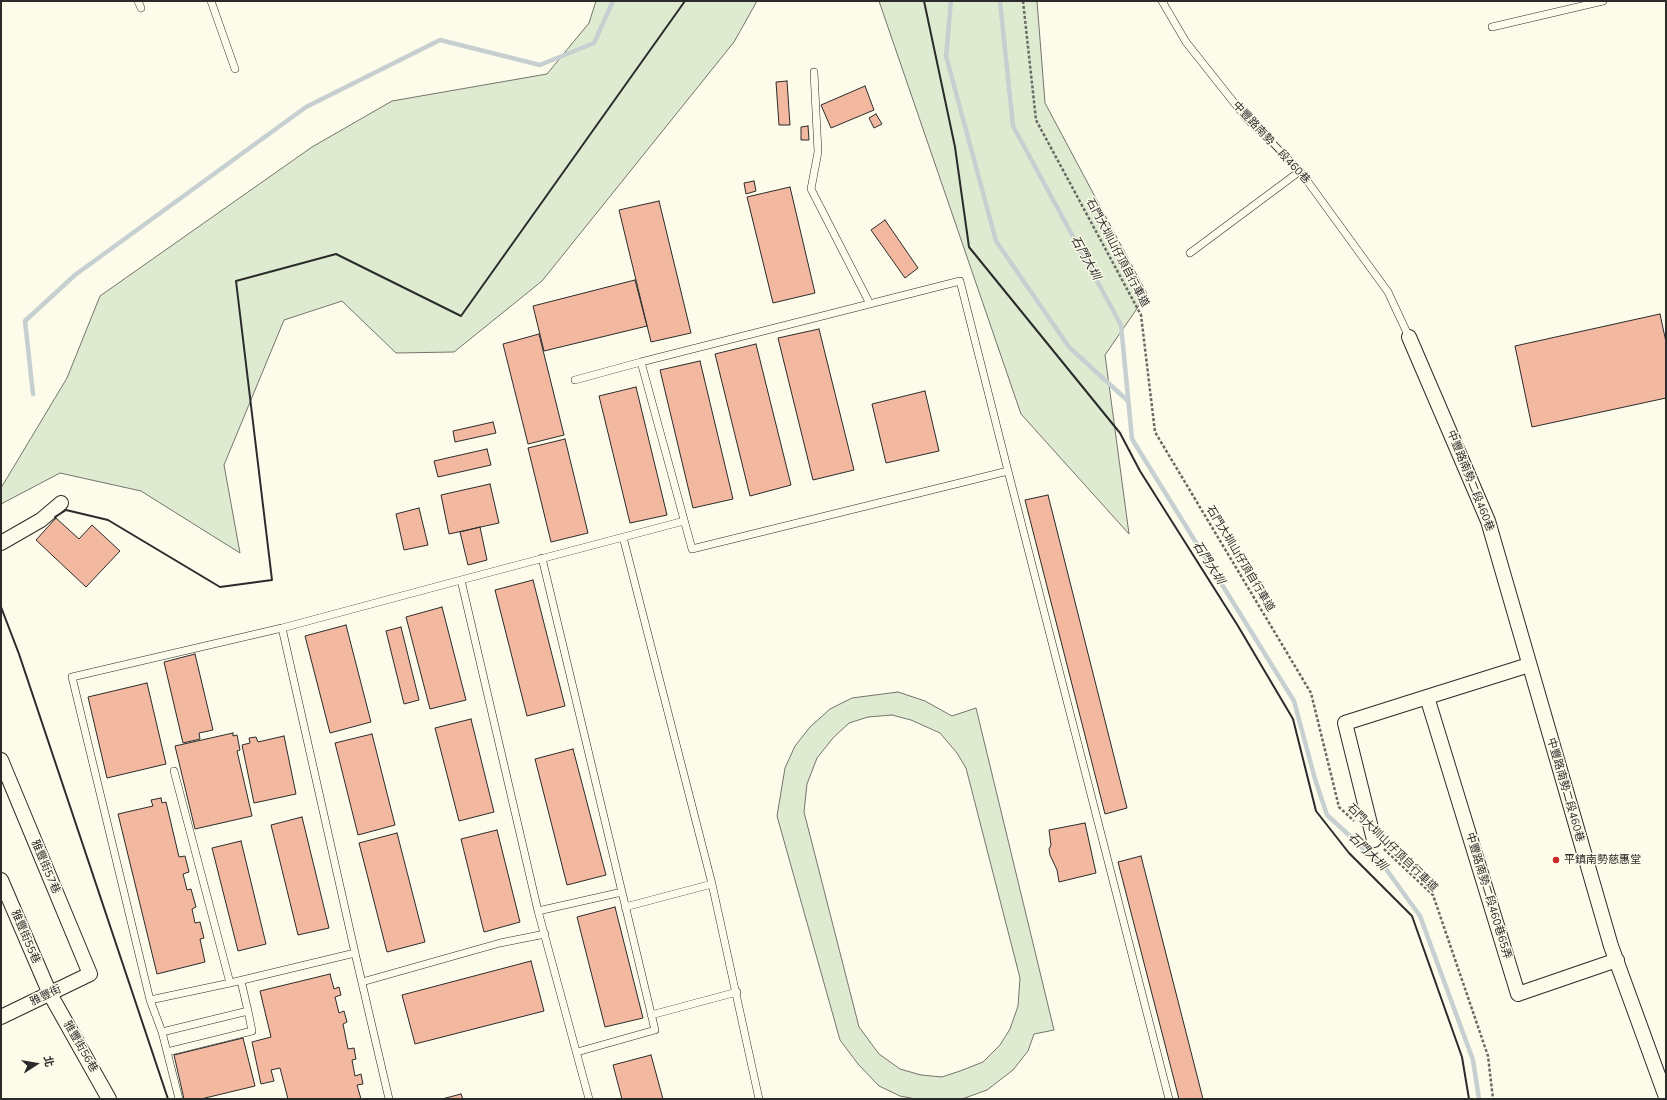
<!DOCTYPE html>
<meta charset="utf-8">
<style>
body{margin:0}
#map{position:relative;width:1667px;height:1100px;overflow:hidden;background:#fdfbea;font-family:"Nunito Sans","Noto Sans TC",sans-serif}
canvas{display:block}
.frame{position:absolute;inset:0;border:2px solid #2b2b2b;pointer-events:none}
.north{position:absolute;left:16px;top:1044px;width:40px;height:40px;-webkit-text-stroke:3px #fdfbea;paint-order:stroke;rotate:78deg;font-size:11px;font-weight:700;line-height:16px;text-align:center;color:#2b2b2b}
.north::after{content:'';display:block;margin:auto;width:14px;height:18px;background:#2b2b2b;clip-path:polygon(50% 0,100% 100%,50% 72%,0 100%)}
</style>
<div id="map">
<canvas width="1667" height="1100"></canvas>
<div class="frame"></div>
<div class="north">北</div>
</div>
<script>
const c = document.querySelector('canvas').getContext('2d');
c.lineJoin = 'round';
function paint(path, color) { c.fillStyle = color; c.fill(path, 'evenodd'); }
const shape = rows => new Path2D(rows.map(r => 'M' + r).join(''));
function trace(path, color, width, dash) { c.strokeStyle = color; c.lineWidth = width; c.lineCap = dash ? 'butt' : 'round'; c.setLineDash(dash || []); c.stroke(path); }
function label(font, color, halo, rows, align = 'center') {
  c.font = font + ' "Nunito Sans","Noto Sans TC",sans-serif'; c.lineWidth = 3; c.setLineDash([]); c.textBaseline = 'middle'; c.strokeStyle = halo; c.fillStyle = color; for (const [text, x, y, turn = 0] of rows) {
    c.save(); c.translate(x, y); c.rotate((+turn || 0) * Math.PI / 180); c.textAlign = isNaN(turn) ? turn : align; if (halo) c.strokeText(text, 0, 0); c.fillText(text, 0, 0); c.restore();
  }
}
const green = shape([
 [596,1,757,1,734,42,542,281,454,352,396,353,342,301,284,320,224,465,240,553,141,491,60,473,1,504,1,488,67,378,100,296,312,147,392,101,547,74,589,23,596,1],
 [879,1,1037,1,1045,103,1147,294,1105,355,1129,534,1021,414,879,1],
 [898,692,925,701,952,716,976,708,1054,1030,1034,1034,1028,1051,1013,1070,987,1090,962,1099,916,1099,900,1096,879,1086,858,1064,840,1040,777,816,785,768,795,746,810,727,830,709,852,698,898,692],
 [892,715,911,720,940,733,957,753,966,768,1020,978,1018,1006,1010,1029,1000,1045,983,1062,960,1071,942,1077,921,1075,900,1069,879,1054,859,1027,804,812,807,784,817,758,833,738,849,723,868,717,892,715]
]);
const stream = shape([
 [951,1,946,56,996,241,1069,347,1128,401],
 [1000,1,1013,126,1121,325,1132,439,1294,701,1315,779,1327,815,1386,869,1420,916,1473,1060,1479,1099],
 [33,394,25,321,75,275,306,107,440,40,540,65,594,43,613,1]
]);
const building = shape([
 [787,81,790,125,779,125,776,82,787,81],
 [865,86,874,110,831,128,821,105,865,86],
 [876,114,882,124,874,128,869,118,876,114],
 [808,126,809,140,801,140,801,127,808,126],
 [754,181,756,191,746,194,744,183,754,181],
 [790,187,815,293,773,303,747,197,790,187],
 [659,201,691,333,651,342,619,210,659,201],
 [885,220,918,268,905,278,871,230,885,220],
 [635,280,647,326,544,351,533,306,635,280],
 [1660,314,1666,342,1666,398,1532,427,1515,346,1660,314],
 [819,329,854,470,813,480,778,338,819,329],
 [539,334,564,435,528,444,503,344,539,334],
 [756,344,791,485,750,496,715,354,756,344],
 [700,361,733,499,693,508,660,370,700,361],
 [636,387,667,515,630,523,599,396,636,387],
 [925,391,939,451,886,463,872,404,925,391],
 [493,422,496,433,455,442,453,431,493,422],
 [565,439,588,533,551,542,528,448,565,439],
 [487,449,491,465,438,477,434,461,487,449],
 [490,484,499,523,449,534,441,495,490,484],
 [1048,495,1127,808,1105,814,1025,500,1048,495],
 [419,508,428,545,404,550,396,514,419,508],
 [56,518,79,539,92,525,120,551,86,587,36,540,56,518],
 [480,527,487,560,468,565,460,532,480,527],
 [533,580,565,706,527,716,495,590,533,580],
 [442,607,466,700,430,709,406,617,442,607],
 [346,625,371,722,330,733,305,636,346,625],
 [401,627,419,700,404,704,386,631,401,627],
 [195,654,213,730,199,733,200,739,183,743,164,662,195,654],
 [147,683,166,764,107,778,88,697,147,683],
 [471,719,494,812,459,821,435,728,471,719],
 [233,733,233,736,237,735,240,750,237,751,252,816,195,829,175,746,233,733],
 [372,734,395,825,358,835,335,743,372,734],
 [284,736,296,794,254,803,242,745,250,743,249,738,256,737,258,742,284,736],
 [573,749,606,875,567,885,535,759,573,749],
 [161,798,162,803,166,802,179,857,185,856,189,872,183,874,187,890,191,889,196,907,192,909,195,923,200,922,204,938,200,939,205,962,157,974,118,814,153,806,151,800,161,798],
 [302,817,329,928,298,935,271,825,302,817],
 [1085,823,1096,873,1059,882,1057,870,1050,855,1049,849,1051,845,1049,830,1085,823],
 [497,830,520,922,484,932,461,839,497,830],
 [397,833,425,942,387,952,359,843,397,833],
 [241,841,266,944,238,951,212,848,241,841],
 [1141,856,1203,1099,1179,1099,1118,862,1141,856],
 [615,907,643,1018,605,1027,577,917,615,907],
 [531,961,544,1011,415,1044,402,995,531,961],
 [330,974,334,989,339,987,341,995,335,997,339,1013,344,1011,347,1022,343,1024,348,1049,354,1048,356,1059,352,1060,355,1076,361,1074,363,1084,357,1085,361,1099,288,1099,280,1068,271,1070,274,1081,261,1084,252,1042,271,1037,260,991,330,974],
 [243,1038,255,1086,201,1099,184,1099,174,1055,243,1038],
 [651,1055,663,1099,622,1099,613,1065,651,1055],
 [461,1094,463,1099,442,1099,461,1094]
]);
const path = shape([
 [1023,1,1036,120,1141,315,1155,432,1311,693,1339,807,1354,821],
 [1384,849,1433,895,1488,1056,1493,1099]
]);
const service = shape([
 [138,1,141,8],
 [211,1,235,69],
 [1162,1,1186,42,1247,119,1300,171,1388,292,1409,337],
 [1492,27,1603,1],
 [814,72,818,152,811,189,870,304],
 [1190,253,1300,171],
 [960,281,1008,471,692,549,641,362,960,281],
 [575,380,641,362],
 [1008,471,1169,1099],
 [623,537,712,884,759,1099],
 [542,558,655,1030,577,1052],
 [282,628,355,953,389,1099],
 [174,771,230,983,355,953],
 [625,907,712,884],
 [538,911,622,892],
 [362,982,500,943,545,934],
 [150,1000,230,983],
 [651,1015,737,992],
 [162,1032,248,1011,241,981],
 [167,1052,252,1031,248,1011],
 [179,1099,162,1032,150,1000,72,677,282,628,461,580],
 [589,1099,538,911,461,580,684,521]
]);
const minor = shape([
 [1409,337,1488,521,1611,946,1666,1097],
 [1,543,41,520,61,503],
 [1529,665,1427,697,1518,994,1617,960],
 [1,760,90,974,1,1017],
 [1374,840,1345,723,1427,697],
 [1,880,50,994,109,1099]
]);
const wall = shape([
 [924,1,955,147,969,247,1120,433,1140,471,1238,626,1293,719,1316,811,1349,853,1412,916,1462,1057,1469,1099],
 [55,517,66,510,108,520,220,587,272,580,236,281,336,254,461,316,685,1],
 [1,607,19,654,168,1099]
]);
const markers = [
 [1556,860,4,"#c62828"]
];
const streetNames = [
 ["中豐路南勢二段460巷",1271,143,47],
 ["石門大圳山仔頂自行車道",1117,253,62],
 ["中豐路南勢二段460巷",1470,481,68],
 ["石門大圳山仔頂自行車道",1240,559,59],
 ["中豐路南勢二段460巷",1565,790,74],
 ["石門大圳山仔頂自行車道",1392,848,44],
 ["雅豐街57巷",45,867,67],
 ["中豐路南勢二段460巷65弄",1488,896,73],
 ["雅豐街55巷",25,937,67],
 ["雅豐街",46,996,-26],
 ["雅豐街56巷",80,1047,60]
];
const poiNames = [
 ["平鎮南勢慈惠堂",1564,860]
];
const waterNames = [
 ["石門大圳",1085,258,61],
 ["石門大圳",1208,563,58],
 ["石門大圳",1367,852,44]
];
paint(green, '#deebd1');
trace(green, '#74746e', 1);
trace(stream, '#c7d0d0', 4.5);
paint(building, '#f2b8a0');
trace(building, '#2b2b2b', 1);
trace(service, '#2b2b2b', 8);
trace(minor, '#2b2b2b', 16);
trace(path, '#6a6964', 2.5, [3, 2]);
trace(service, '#fdfbea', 7);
trace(minor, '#fdfbea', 14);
trace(wall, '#2b2b2b', 2);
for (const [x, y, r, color] of markers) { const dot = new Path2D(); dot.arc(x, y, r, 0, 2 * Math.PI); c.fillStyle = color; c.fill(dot); trace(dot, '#fdfbea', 1.5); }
label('11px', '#2b2b2b', '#fdfbea', streetNames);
label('11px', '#2b2b2b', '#fdfbea', poiNames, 'left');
label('italic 12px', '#2b2b2b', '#fdfbea', waterNames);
</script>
